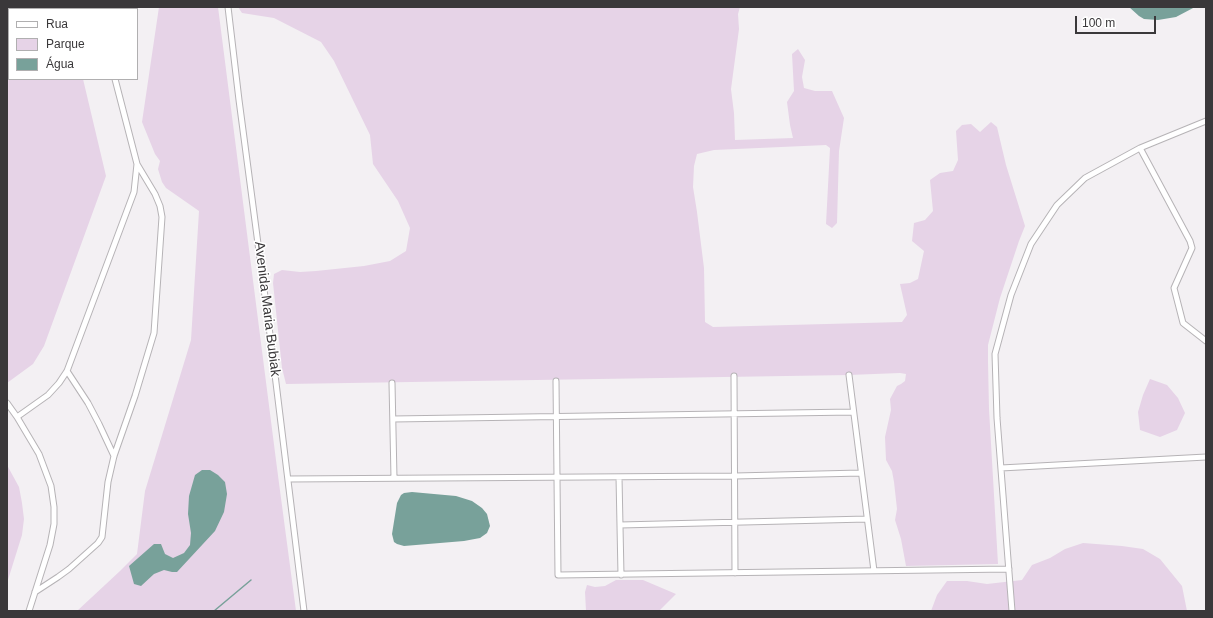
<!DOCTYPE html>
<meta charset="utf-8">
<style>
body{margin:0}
#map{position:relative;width:1213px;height:618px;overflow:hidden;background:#f3f0f3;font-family:Arial,sans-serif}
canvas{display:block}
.frame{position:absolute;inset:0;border:8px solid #3a383a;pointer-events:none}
.legend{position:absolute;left:8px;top:8px;width:130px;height:72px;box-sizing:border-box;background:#fff;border:1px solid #b0afb0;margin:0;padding:5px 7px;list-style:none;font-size:12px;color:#3a383a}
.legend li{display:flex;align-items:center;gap:8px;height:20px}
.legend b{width:20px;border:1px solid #b0afb0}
.scale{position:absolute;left:1075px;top:16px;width:81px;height:18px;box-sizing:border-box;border:2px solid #3a383a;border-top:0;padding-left:5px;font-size:12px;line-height:14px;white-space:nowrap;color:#3a383a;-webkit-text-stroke:3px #fff;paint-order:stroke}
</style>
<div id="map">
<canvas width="1213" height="618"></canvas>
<div class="frame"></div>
<ul class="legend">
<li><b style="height:5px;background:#fff"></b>Rua</li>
<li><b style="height:11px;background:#e6d3e7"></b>Parque</li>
<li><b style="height:11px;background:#78a19a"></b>Água</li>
</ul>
<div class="scale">100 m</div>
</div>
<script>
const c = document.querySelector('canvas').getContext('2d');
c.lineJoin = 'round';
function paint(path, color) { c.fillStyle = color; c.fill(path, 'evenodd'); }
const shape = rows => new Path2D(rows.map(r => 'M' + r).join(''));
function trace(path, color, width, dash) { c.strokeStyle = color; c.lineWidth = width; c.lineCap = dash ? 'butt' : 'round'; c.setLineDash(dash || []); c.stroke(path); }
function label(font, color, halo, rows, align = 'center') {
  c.font = font + ' Arial,sans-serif'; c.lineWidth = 3; c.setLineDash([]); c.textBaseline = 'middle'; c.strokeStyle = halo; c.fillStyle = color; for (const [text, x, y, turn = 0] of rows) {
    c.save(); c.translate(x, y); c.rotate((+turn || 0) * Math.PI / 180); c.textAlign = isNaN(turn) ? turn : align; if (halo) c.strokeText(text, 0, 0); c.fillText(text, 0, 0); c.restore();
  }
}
const green = shape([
 [7,7,74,7,74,9,9,9,9,79,83,79,106,176,44,346,33,364,7,383],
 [159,7,218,7,277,468,296,611,77,611,120,571,137,554,145,491,191,340,199,211,166,188,162,182,158,169,160,161,155,154,142,122],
 [238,7,740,7,738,14,739,29,731,89,734,113,735,140,793,138,790,125,787,102,794,91,792,54,798,49,805,60,802,77,804,88,815,91,832,91,844,118,839,151,837,223,832,228,826,224,830,148,826,145,714,150,697,154,694,166,693,187,697,212,704,268,705,322,713,327,902,322,907,315,900,284,910,283,918,279,924,251,912,241,914,223,925,220,933,211,930,180,940,173,953,171,958,160,956,131,962,125,971,124,980,132,991,122,997,127,1006,165,1025,226,1019,241,1000,298,988,345,988,362,989,409,998,564,906,566,901,539,895,520,897,509,894,482,892,471,886,460,885,437,891,410,890,399,897,386,901,384,905,381,906,374,900,373,849,375,286,384,282,368,273,283,274,274,282,270,300,272,316,271,364,266,390,261,406,251,410,228,398,201,373,164,370,135,334,61,321,42,274,18,242,13],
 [1150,379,1167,385,1178,398,1185,413,1177,430,1160,437,1140,430,1138,412,1143,395],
 [7,465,19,487,22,503,24,519,22,535,7,583],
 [1083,543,1122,546,1143,549,1160,559,1182,586,1187,611,931,611,937,595,947,581,967,581,987,584,1022,580,1032,565,1050,558,1065,549],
 [616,580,643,580,676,594,659,611,586,611,585,592,587,585,595,587,605,586]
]);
const water = shape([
 [1129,7,1195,7,1176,17,1158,20,1144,19,1139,16],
 [202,470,210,470,218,475,225,482,227,494,224,512,215,531,177,572,172,572,164,570,154,574,141,586,134,584,129,566,154,544,161,544,165,554,173,558,184,553,190,545,191,533,188,514,189,496,195,475],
 [412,492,456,496,472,501,482,508,487,514,490,526,487,533,480,538,464,541,404,546,397,544,394,542,392,534,397,503,401,495,404,493]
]);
const stream = shape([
 [214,611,251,580]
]);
const minor = shape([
 [228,7,239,100,271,342,304,611],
 [117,9,117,7],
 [1140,148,1190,241,1192,248,1174,288,1183,323,1206,341],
 [67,371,88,403,99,424,114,456],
 [849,375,874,571],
 [734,376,735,573],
 [556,381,558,575,1009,569],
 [392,383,394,478],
 [7,403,17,417,39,454,51,486,54,507,54,524,50,545,29,611],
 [17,417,48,395,59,383,67,371,134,192,137,164,115,79],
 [393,419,853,412],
 [1001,468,1206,457],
 [619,477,621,575],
 [288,479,735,476,861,473],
 [620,525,867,519],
 [35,592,58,577,69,569,98,543,102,537,108,482,114,456,135,396,154,333,162,217,160,206,155,194,137,164],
 [1012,611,997,418,995,354,1011,295,1031,244,1057,205,1085,178,1140,148,1206,121]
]);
const streetNames = [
 ["Avenida Maria Bubiak",267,309,83]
];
paint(green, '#e6d3e7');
paint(water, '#78a19a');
trace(stream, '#78a19a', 1.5);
trace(minor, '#b6b3b6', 7);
trace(minor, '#fff', 5);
label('14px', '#3a383a', '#fff', streetNames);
</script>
